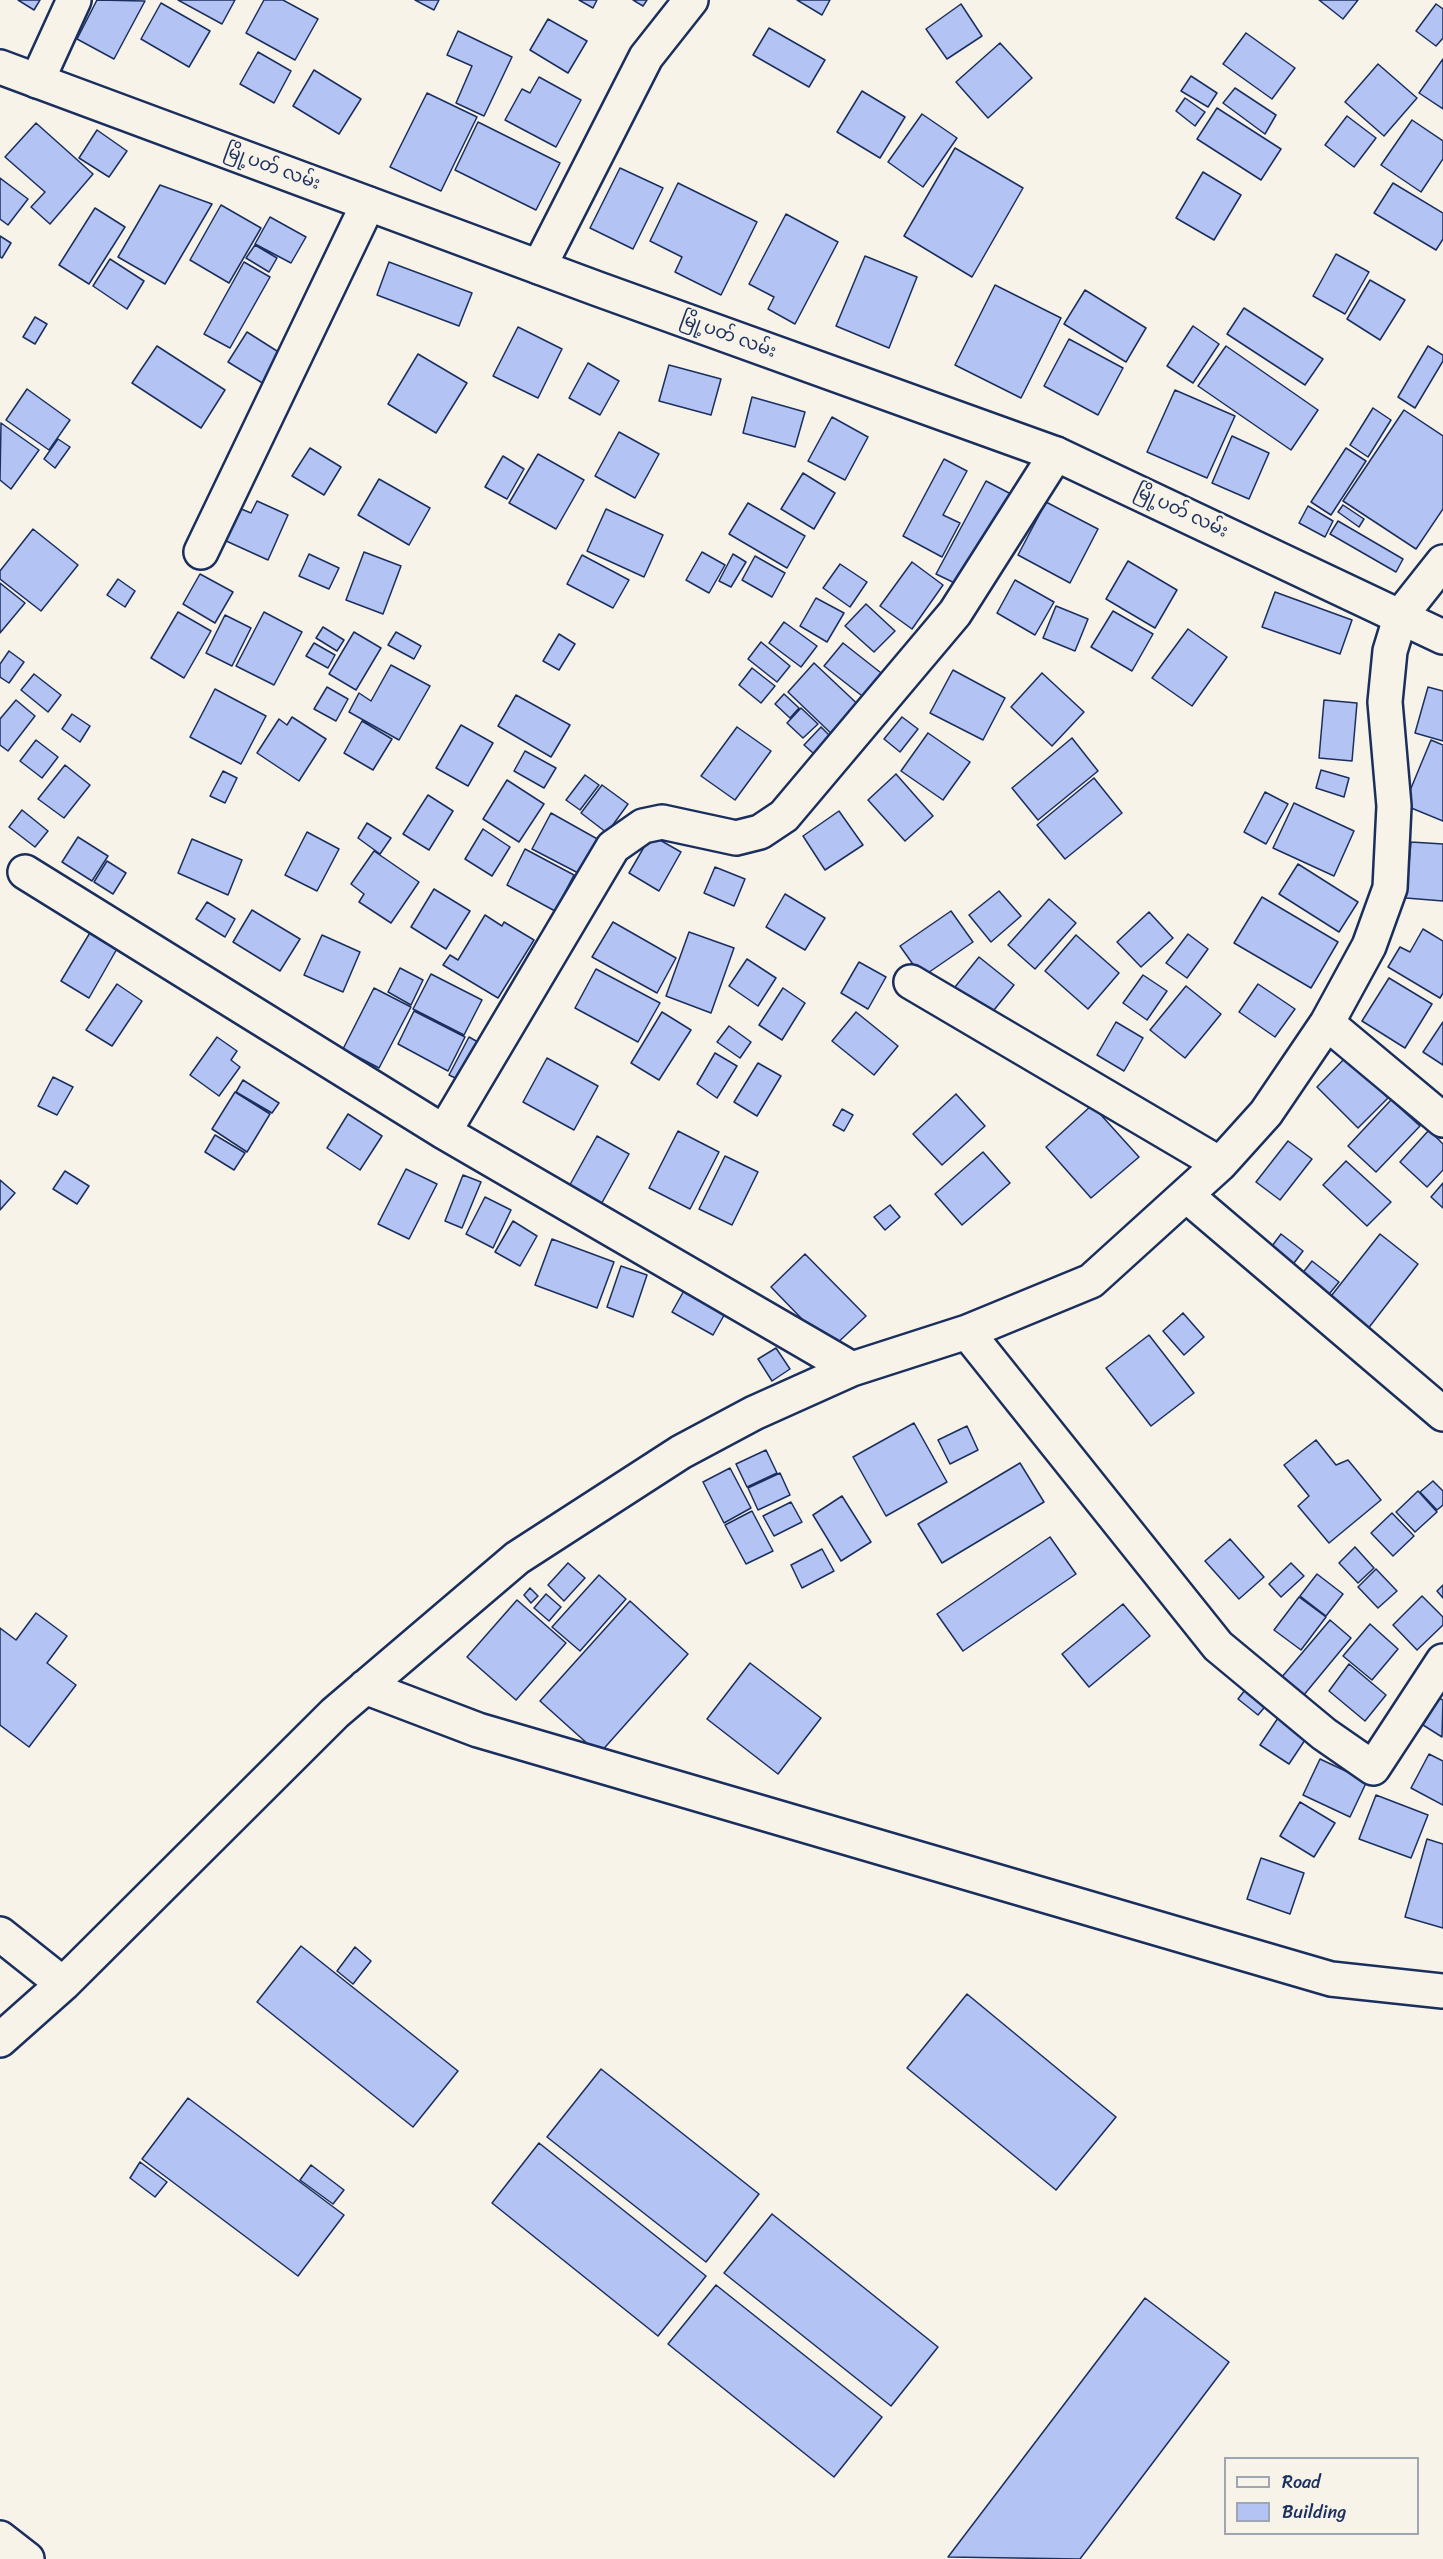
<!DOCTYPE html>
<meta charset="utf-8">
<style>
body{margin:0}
#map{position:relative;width:1443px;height:2559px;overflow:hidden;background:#f7f3e8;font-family:Sriracha,sans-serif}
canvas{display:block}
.legend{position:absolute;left:1224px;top:2457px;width:195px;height:78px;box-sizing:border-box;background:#f7f3e8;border:2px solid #9fa5b1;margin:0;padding:8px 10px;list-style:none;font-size:18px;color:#1b2f5e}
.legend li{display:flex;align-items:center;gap:12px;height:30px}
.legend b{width:30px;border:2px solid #9fa5b1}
</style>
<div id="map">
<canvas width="1443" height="2559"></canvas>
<ul class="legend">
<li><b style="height:8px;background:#f7f3e8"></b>Road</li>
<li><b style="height:16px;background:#b3c3f3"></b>Building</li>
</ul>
</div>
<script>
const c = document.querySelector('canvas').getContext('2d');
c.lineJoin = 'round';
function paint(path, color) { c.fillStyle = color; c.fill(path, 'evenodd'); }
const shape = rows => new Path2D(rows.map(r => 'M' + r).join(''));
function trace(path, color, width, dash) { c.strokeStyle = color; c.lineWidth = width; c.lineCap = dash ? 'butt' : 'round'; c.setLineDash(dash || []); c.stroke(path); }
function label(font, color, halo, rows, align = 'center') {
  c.font = font + ' Sriracha,"Noto Sans Myanmar",sans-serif'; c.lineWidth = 5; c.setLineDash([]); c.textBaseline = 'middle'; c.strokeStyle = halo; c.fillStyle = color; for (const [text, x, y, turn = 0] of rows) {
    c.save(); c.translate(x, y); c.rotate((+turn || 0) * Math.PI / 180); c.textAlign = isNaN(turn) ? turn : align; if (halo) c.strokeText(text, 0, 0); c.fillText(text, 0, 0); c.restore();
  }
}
const building = shape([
 [18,0,40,0,34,10,18,0],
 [97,0,145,1,114,59,77,39,97,0],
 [178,0,235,0,222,24,178,0],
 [264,0,283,0,318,19,295,60,246,33,264,0],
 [415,0,439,0,434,10,415,0],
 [579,0,597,0,593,8,579,0],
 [633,0,647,0,643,6,633,0],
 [797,0,830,0,822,15,797,0],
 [1319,0,1358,0,1343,19,1319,0],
 [161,3,210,31,189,67,141,39,161,3],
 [961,4,982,36,947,59,926,29,961,4],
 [1436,4,1443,9,1443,38,1436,46,1416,31,1436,4],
 [548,19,587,41,568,73,530,50,548,19],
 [769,28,825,60,809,87,753,55,769,28],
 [458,31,512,57,484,116,456,103,472,66,447,55,458,31],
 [1246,33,1295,68,1272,99,1223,64,1246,33],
 [1000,43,1032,78,988,118,956,82,1000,43],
 [258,52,291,71,274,103,240,84,258,52],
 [1443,59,1443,109,1419,93,1443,59],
 [1378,64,1417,98,1384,136,1345,102,1378,64],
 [314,70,361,99,339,134,293,106,314,70],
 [1191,76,1217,93,1208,107,1181,91,1191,76],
 [539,77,581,100,556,147,505,120,522,89,530,93,539,77],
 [1235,88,1276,115,1265,134,1223,103,1235,88],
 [862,91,905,117,880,158,837,132,862,91],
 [427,93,477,117,441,191,390,167,427,93],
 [1185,98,1205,112,1195,126,1176,111,1185,98],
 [1217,108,1281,149,1261,180,1197,139,1217,108],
 [922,114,957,138,923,187,888,162,922,114],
 [1347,116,1376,138,1354,167,1325,145,1347,116],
 [1412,120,1443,141,1443,159,1421,192,1381,165,1412,120],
 [478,122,560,163,536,210,455,170,478,122],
 [36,123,93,174,50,224,31,207,45,192,5,157,36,123],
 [97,130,127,151,109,177,79,158,97,130],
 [955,148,1023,188,972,277,904,236,955,148],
 [620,168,663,188,633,249,590,228,620,168],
 [1203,172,1241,195,1214,240,1176,218,1203,172],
 [0,178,28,199,8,225,0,219,0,178],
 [678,183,757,222,721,295,675,272,682,257,650,241,678,183],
 [1393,183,1443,213,1443,239,1436,250,1374,213,1393,183],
 [160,185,212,204,165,284,118,257,160,185],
 [221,205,261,228,229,283,190,260,221,205],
 [95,208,125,227,89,284,59,265,95,208],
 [786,214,838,242,795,324,768,309,774,297,749,284,786,214],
 [270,217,306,237,291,263,255,244,270,217],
 [0,236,11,243,2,258,0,257,0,236],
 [255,245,277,258,269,272,246,258,255,245],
 [1336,254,1369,272,1345,314,1313,296,1336,254],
 [865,256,917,277,889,348,836,326,865,256],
 [110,259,144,281,127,309,93,286,110,259],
 [244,262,270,277,230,348,204,334,244,262],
 [389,262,472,293,459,326,377,295,389,262],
 [1370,280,1405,300,1380,340,1347,319,1370,280],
 [995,285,1061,318,1021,398,955,365,995,285],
 [1085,290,1146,328,1126,362,1064,324,1085,290],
 [1244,308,1323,359,1305,385,1227,334,1244,308],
 [35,317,47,324,35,344,23,337,35,317],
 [1193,326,1219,344,1193,383,1167,366,1193,326],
 [518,327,562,349,538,398,493,376,518,327],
 [247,332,288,358,269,387,228,362,247,332],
 [1069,339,1123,368,1098,415,1044,386,1069,339],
 [157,346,225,390,201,428,132,383,157,346],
 [1226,346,1318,410,1291,450,1198,386,1226,346],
 [1428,346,1443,355,1443,361,1415,408,1398,397,1428,346],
 [418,354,467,383,436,433,388,404,418,354],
 [588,363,619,381,600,415,569,398,588,363],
 [669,365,721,379,711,415,659,401,669,365],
 [27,389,70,420,49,450,6,420,27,389],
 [1175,390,1235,416,1207,478,1147,452,1175,390],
 [752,397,805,412,795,447,743,433,752,397],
 [1373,408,1391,420,1368,457,1350,445,1373,408],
 [1404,410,1443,436,1443,509,1416,549,1343,501,1404,410],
 [832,417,868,437,845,480,808,461,832,417],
 [1,423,39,450,11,489,0,480,1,423],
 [619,432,659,454,635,498,595,476,619,432],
 [1232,436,1269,453,1249,499,1212,483,1232,436],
 [58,439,70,447,55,468,44,459,58,439],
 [310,448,341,467,324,495,292,476,310,448],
 [1346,448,1366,461,1331,515,1311,502,1346,448],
 [538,454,584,480,556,529,509,503,538,454],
 [503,456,524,469,507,499,485,487,503,456],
 [944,459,967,471,943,515,960,523,942,557,903,536,944,459],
 [803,473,835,493,814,529,781,509,803,473],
 [379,479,430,508,409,545,358,515,379,479],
 [986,481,1011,494,963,587,936,574,986,481],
 [257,501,288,515,268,560,224,540,239,508,251,513,257,501],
 [1046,502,1098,529,1070,583,1018,555,1046,502],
 [748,503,805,536,787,568,729,534,748,503],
 [1343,505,1364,519,1359,527,1338,512,1343,505],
 [1308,506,1333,521,1325,537,1299,523,1308,506],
 [606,509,663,535,644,577,587,551,606,509],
 [1338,521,1403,559,1396,572,1330,534,1338,521],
 [33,529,78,565,41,611,0,579,0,571,33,529],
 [364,552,401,566,383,614,346,600,364,552],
 [702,552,725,565,709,593,686,580,702,552],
 [309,554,339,568,329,589,299,576,309,554],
 [733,554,746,562,731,587,719,581,733,554],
 [582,555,629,580,613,608,567,584,582,555],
 [755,556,785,573,772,597,742,580,755,556],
 [1128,561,1177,590,1155,628,1106,599,1128,561],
 [912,562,943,585,912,629,880,606,912,562],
 [840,564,867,582,850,607,823,588,840,564],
 [200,574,233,592,215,623,183,604,200,574],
 [118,579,135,591,125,607,107,595,118,579],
 [1015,580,1054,602,1035,635,997,613,1015,580],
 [0,583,25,603,0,633,0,583],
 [1275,592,1352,620,1340,654,1262,627,1275,592],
 [816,598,844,613,827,642,800,626,816,598],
 [866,604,895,631,874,652,845,626,866,604],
 [1056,606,1088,619,1075,651,1043,638,1056,606],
 [1113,611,1153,634,1132,671,1091,647,1113,611],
 [178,612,211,631,184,678,151,658,178,612],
 [264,612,302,632,274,685,236,666,264,612],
 [225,615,251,628,232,666,206,653,225,615],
 [784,622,817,646,801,667,769,643,784,622],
 [323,627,344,640,337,651,316,638,323,627],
 [1188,629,1227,657,1192,706,1152,678,1188,629],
 [354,632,381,648,356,690,329,674,354,632],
 [396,632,421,646,414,659,388,645,396,632],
 [559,634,575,644,559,670,543,661,559,634],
 [761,642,790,666,777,682,748,659,761,642],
 [314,643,335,655,328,668,306,656,314,643],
 [843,643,885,676,866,699,824,666,843,643],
 [9,651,24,662,9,683,0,677,0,664,9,651],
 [814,663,866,712,839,741,788,692,814,663],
 [391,665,430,686,399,740,349,712,359,693,371,701,391,665],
 [752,668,775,686,761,703,739,685,752,668],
 [953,670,1005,698,983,740,930,713,953,670],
 [1042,673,1084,712,1052,746,1011,707,1042,673],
 [34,674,61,695,48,712,21,690,34,674],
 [327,687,348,699,336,721,314,709,327,687],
 [1428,687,1443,691,1443,741,1415,733,1428,687],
 [215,689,266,716,241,764,190,737,215,689],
 [784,694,799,708,790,718,775,704,784,694],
 [516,695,570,725,551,757,498,726,516,695],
 [16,700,35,716,8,751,0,745,0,719,16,700],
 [1324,700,1357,703,1352,761,1319,758,1324,700],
 [801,708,818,724,803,738,787,723,801,708],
 [72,714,90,726,80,742,62,729,72,714],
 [292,717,326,739,299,781,257,753,279,719,287,725,292,717],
 [902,717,918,729,900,752,884,739,902,717],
 [362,721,392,739,373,770,344,753,362,721],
 [461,725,493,743,468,786,436,768,461,725],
 [737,727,771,751,735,800,701,776,737,727],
 [821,727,838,744,822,761,804,745,821,727],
 [928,733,970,762,943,800,901,771,928,733],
 [1072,738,1098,771,1038,820,1012,788,1072,738],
 [36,740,58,757,42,778,20,761,36,740],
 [1431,740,1443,745,1443,821,1404,805,1431,740],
 [525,751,556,768,544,788,514,771,525,751],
 [65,765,90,785,64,818,38,799,65,765],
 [1321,770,1349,778,1344,797,1316,788,1321,770],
 [223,771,237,778,225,803,210,796,223,771],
 [896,774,933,816,905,841,868,800,896,774],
 [585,775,599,785,580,810,566,800,585,775],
 [1094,778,1122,813,1065,859,1037,825,1094,778],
 [507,780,544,804,519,842,483,819,507,780],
 [602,785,628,804,607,833,581,813,602,785],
 [1265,792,1288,804,1266,844,1244,832,1265,792],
 [428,795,453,811,429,850,403,834,428,795],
 [1294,803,1354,831,1334,876,1273,848,1294,803],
 [22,810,48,831,35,847,9,827,22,810],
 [839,811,863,845,825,870,803,836,839,811],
 [551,813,601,841,582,875,532,849,551,813],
 [367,823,391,838,380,854,358,838,367,823],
 [483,829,510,847,492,876,465,859,483,829],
 [307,832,339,849,317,891,285,875,307,832],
 [651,835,681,852,659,891,629,873,651,835],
 [78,837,108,856,92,881,62,862,78,837],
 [192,839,242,860,228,895,178,873,192,839],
 [1411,842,1443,844,1443,901,1406,898,1411,842],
 [525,849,574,875,555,911,507,885,525,849],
 [374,851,419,882,391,923,359,902,364,894,351,884,374,851],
 [107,861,126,873,113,894,94,882,107,861],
 [1298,864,1358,902,1339,932,1279,894,1298,864],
 [715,867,745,879,734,906,704,893,715,867],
 [434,889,470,911,446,949,411,927,434,889],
 [999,891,1021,916,991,942,969,915,999,891],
 [785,894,825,918,805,950,766,927,785,894],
 [1262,897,1338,942,1311,988,1234,943,1262,897],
 [1049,899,1076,923,1035,969,1008,945,1049,899],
 [207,902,235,919,225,937,196,919,207,902],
 [252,910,300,939,280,971,233,942,252,910],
 [951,911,973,942,922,977,900,946,951,911],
 [1149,912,1173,938,1141,967,1117,942,1149,912],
 [485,915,502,926,504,922,534,940,498,998,443,965,450,955,458,960,485,915],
 [613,922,676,958,657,993,592,957,613,922],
 [1423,929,1443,941,1443,993,1440,998,1388,967,1400,947,1410,952,1423,929],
 [91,931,118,947,89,998,61,981,91,931],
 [689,932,734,948,711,1013,666,996,689,932],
 [1188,934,1208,949,1187,978,1166,963,1188,934],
 [322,935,360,952,343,992,304,975,322,935],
 [1076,935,1119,973,1088,1009,1045,971,1076,935],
 [979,957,1014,985,986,1020,951,992,979,957],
 [747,959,776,978,758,1006,729,986,747,959],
 [859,962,886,977,868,1009,841,993,859,962],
 [400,968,423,980,411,1005,388,992,400,968],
 [596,969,660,1003,638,1042,575,1008,596,969],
 [431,974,482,1000,464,1035,413,1009,431,974],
 [1143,975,1167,991,1147,1020,1123,1003,1143,975],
 [1389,978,1432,1004,1405,1048,1362,1021,1389,978],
 [117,984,142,1001,112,1046,86,1030,117,984],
 [1258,984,1295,1009,1275,1037,1239,1012,1258,984],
 [1186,986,1221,1014,1185,1058,1150,1030,1186,986],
 [374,988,411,1007,379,1068,343,1049,374,988],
 [783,988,805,1003,782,1040,759,1025,783,988],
 [414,1011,465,1037,448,1071,398,1044,414,1011],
 [662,1012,691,1030,659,1080,631,1063,662,1012],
 [856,1012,898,1046,874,1075,832,1041,856,1012],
 [1116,1022,1143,1038,1124,1071,1097,1055,1116,1022],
 [1443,1022,1443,1065,1423,1052,1443,1022],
 [729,1026,751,1042,740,1058,717,1042,729,1026],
 [217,1037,237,1051,231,1060,240,1067,219,1096,190,1075,217,1037],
 [469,1037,487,1047,468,1084,449,1075,469,1037],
 [715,1053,737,1066,717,1098,697,1084,715,1053],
 [1347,1056,1388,1098,1358,1128,1317,1087,1347,1056],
 [547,1058,598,1086,574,1130,523,1102,547,1058],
 [758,1063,781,1076,757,1116,734,1102,758,1063],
 [53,1077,73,1087,57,1115,38,1106,53,1077],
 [243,1080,279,1103,272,1113,236,1092,243,1080],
 [235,1092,270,1114,247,1152,212,1129,235,1092],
 [956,1094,985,1126,942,1165,913,1134,956,1094],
 [1391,1100,1420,1126,1376,1172,1348,1146,1391,1100],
 [1092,1105,1139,1157,1091,1198,1046,1147,1092,1105],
 [842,1109,853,1115,844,1131,833,1125,842,1109],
 [348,1114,382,1136,360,1170,327,1148,348,1114],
 [1429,1130,1443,1144,1443,1170,1427,1187,1400,1162,1429,1130],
 [678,1131,719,1152,690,1209,649,1188,678,1131],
 [215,1135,245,1153,234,1170,205,1152,215,1135],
 [597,1136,629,1154,599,1208,567,1190,597,1136],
 [1288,1141,1312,1159,1280,1200,1256,1182,1288,1141],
 [983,1152,1010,1183,962,1225,935,1194,983,1152],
 [725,1156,758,1172,732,1225,699,1209,725,1156],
 [1346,1161,1391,1202,1367,1226,1323,1185,1346,1161],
 [406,1169,437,1184,409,1239,378,1224,406,1169],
 [65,1171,89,1186,77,1204,53,1189,65,1171],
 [463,1175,481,1182,462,1228,445,1221,463,1175],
 [0,1180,15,1193,0,1210,0,1180],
 [1443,1183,1443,1208,1431,1197,1443,1183],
 [485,1197,511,1210,493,1248,466,1234,485,1197],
 [890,1205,900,1217,885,1230,874,1217,890,1205],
 [513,1221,537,1236,520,1266,495,1252,513,1221],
 [1281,1234,1303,1251,1288,1271,1266,1254,1281,1234],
 [1380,1234,1418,1264,1367,1330,1328,1300,1380,1234],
 [552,1239,614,1262,597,1308,535,1285,552,1239],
 [805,1254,866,1316,831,1349,771,1287,805,1254],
 [1312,1261,1339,1282,1325,1299,1298,1279,1312,1261],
 [621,1266,647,1275,633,1317,607,1307,621,1266],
 [686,1287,727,1310,713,1335,672,1312,686,1287],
 [1183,1313,1204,1337,1184,1355,1163,1331,1183,1313],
 [1149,1335,1194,1393,1151,1426,1106,1368,1149,1335],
 [776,1348,790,1369,772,1381,758,1359,776,1348],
 [914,1423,947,1482,886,1516,853,1457,914,1423],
 [967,1426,978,1450,950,1464,938,1440,967,1426],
 [1316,1440,1336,1465,1348,1460,1381,1500,1329,1543,1298,1506,1309,1496,1284,1465,1316,1440],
 [766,1450,777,1473,747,1487,736,1464,766,1450],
 [1020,1463,1044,1502,942,1563,918,1524,1020,1463],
 [730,1468,751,1508,724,1523,703,1482,730,1468],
 [780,1473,790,1495,758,1510,748,1488,780,1473],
 [1433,1481,1443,1491,1443,1505,1437,1510,1420,1492,1433,1481],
 [1418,1491,1437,1512,1415,1532,1396,1512,1418,1491],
 [842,1496,871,1542,841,1561,813,1515,842,1496],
 [791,1502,802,1522,774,1536,763,1516,791,1502],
 [752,1511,773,1551,746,1564,725,1525,752,1511],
 [1392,1513,1414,1536,1393,1556,1371,1533,1392,1513],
 [1050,1537,1076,1574,963,1651,937,1614,1050,1537],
 [1230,1539,1264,1577,1239,1599,1205,1561,1230,1539],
 [1355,1547,1374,1568,1358,1583,1339,1563,1355,1547],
 [822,1549,834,1571,802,1588,791,1565,822,1549],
 [568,1563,585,1578,564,1601,548,1585,568,1563],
 [1291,1563,1304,1576,1281,1597,1269,1584,1291,1563],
 [1376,1569,1397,1591,1378,1608,1358,1587,1376,1569],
 [1317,1574,1343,1594,1326,1616,1300,1596,1317,1574],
 [599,1575,626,1599,580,1651,552,1627,599,1575],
 [1443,1585,1443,1598,1437,1591,1443,1585],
 [530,1588,538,1596,531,1603,524,1595,530,1588],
 [546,1594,561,1607,549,1621,534,1608,546,1594],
 [1422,1596,1443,1617,1443,1625,1417,1650,1393,1625,1422,1596],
 [1299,1597,1326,1617,1301,1650,1274,1630,1299,1597],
 [517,1600,566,1643,516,1700,467,1657,517,1600],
 [630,1601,688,1654,599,1754,540,1701,630,1601],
 [1123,1604,1150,1636,1089,1687,1062,1654,1123,1604],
 [36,1613,67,1636,47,1663,76,1685,29,1747,0,1725,0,1628,16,1640,36,1613],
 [1330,1620,1351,1638,1303,1696,1281,1678,1330,1620],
 [1370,1624,1398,1649,1372,1680,1343,1656,1370,1624],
 [750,1663,821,1718,778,1774,707,1719,750,1663],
 [1349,1664,1386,1695,1365,1721,1329,1691,1349,1664],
 [1249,1685,1269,1702,1258,1715,1238,1699,1249,1685],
 [1439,1698,1443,1700,1442,1737,1423,1725,1439,1698],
 [1278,1718,1307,1737,1289,1764,1260,1745,1278,1718],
 [1429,1754,1443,1761,1443,1805,1411,1788,1429,1754],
 [1320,1759,1367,1781,1350,1817,1303,1795,1320,1759],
 [1376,1795,1428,1815,1411,1858,1359,1839,1376,1795],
 [1300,1802,1335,1823,1314,1857,1280,1836,1300,1802],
 [1427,1839,1443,1844,1443,1928,1405,1917,1427,1839],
 [1261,1858,1304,1873,1290,1914,1247,1899,1261,1858],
 [301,1946,458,2071,413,2127,257,2002,301,1946],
 [355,1947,371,1961,353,1984,337,1971,355,1947],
 [967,1994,1116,2117,1056,2190,907,2068,967,1994],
 [601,2069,759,2194,706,2262,547,2137,601,2069],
 [188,2098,344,2215,298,2276,142,2159,188,2098],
 [539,2143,706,2276,658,2336,492,2203,539,2143],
 [140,2162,167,2182,155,2197,130,2178,140,2162],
 [311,2165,344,2190,333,2204,300,2180,311,2165],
 [772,2214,938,2347,891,2406,724,2273,772,2214],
 [716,2285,882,2417,834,2477,668,2344,716,2285],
 [1145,2298,1229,2362,1080,2559,948,2557,1145,2298]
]);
const street = shape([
 [37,81,74,0],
 [539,267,646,57,691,0],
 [201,552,368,204],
 [25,872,444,1132,852,1369],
 [911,982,1220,1164],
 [1327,1023,1443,1120],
 [444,1132,613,847,643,826,662,822,736,838,760,832,784,816,955,613,1056,454],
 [1186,1195,1443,1414],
 [967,1332,1218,1646,1324,1734,1373,1768,1443,1661],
 [365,1687,478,1730,1331,1979,1443,1991],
 [0,1934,63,1984],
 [0,2040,63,1984,335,1713,517,1558,681,1452,754,1413,852,1369,967,1332,1091,1281,1220,1164,1266,1113,1327,1023,1369,946,1390,888,1394,806,1385,702,1390,651,1401,615,1443,562],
 [0,2538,27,2559]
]);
const secondary = shape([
 [0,67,598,289,1056,454,1443,637]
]);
const streetNames = [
 ["မြို့ပတ် လမ်း",272,168,20],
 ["မြို့ပတ် လမ်း",728,336,20],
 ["မြို့ပတ် လမ်း",1181,512,25]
];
paint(building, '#b3c3f3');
trace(building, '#1b2f5e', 1.5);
trace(street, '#1b2f5e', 38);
trace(secondary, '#1b2f5e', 38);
trace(street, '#f7f3e8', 33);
trace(secondary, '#f7f3e8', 33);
label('18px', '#1b2f5e', '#f7f3e8', streetNames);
</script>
